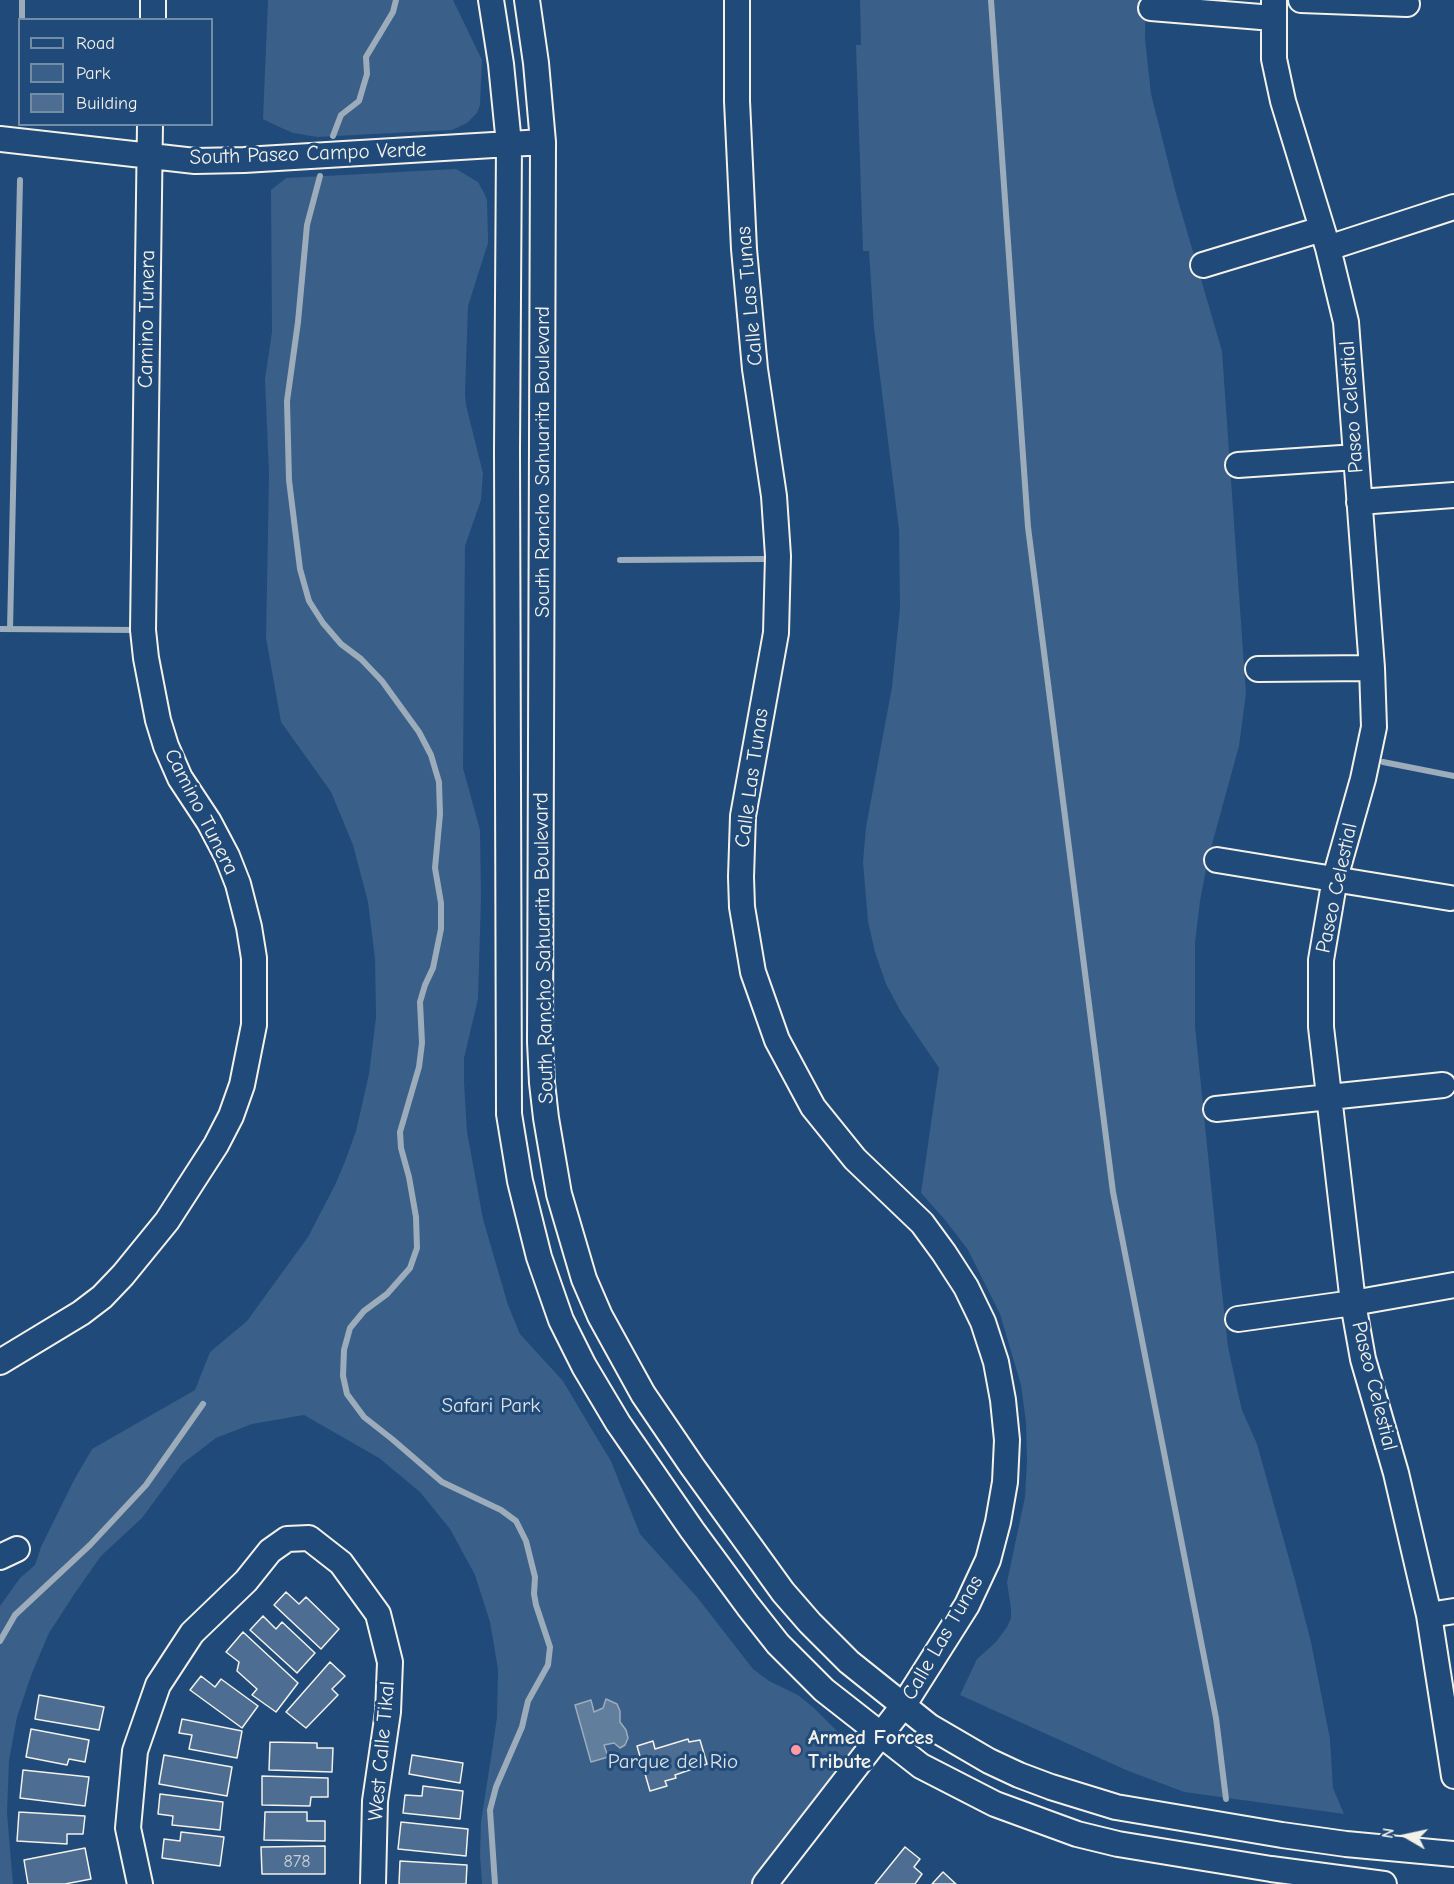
<!DOCTYPE html>
<style>
body{margin:0}
#map{position:relative;width:1454px;height:1884px;overflow:hidden;background:#1f4a7a;font-family:"Comic Neue",sans-serif}
canvas{display:block}
.legend{position:absolute;left:18px;top:18px;width:195px;height:108px;box-sizing:border-box;background:#1f4a7a;border:2px solid #748da6;margin:0;padding:8px 10px;list-style:none;font-size:18px;color:#f4f1e8}
.legend li{display:flex;align-items:center;gap:12px;height:30px}
.legend b{width:30px;border:2px solid #748da6}
.north{position:absolute;left:1376px;top:1806px;width:60px;height:60px;-webkit-text-stroke:4px #1f4a7a;paint-order:stroke;rotate:279deg;font-size:16px;font-weight:700;line-height:24px;text-align:center;color:#f4f1e8}
.north::after{content:'';display:block;margin:auto;width:21px;height:27px;background:#f4f1e8;clip-path:polygon(50% 0,100% 100%,50% 72%,0 100%)}
</style>
<div id="map">
<canvas width="1454" height="1884"></canvas>
<ul class="legend">
<li><b style="height:8px;background:#1f4a7a"></b>Road</li>
<li><b style="height:16px;background:#3a5f88"></b>Park</li>
<li><b style="height:16px;background:#4d6e92"></b>Building</li>
</ul>
<div class="north">N</div>
</div>
<script>
const c = document.querySelector('canvas').getContext('2d');
c.lineJoin = 'round';
function paint(path, color) { c.fillStyle = color; c.fill(path, 'evenodd'); }
const shape = rows => new Path2D(rows.map(r => 'M' + r).join(''));
function trace(path, color, width, dash) { c.strokeStyle = color; c.lineWidth = width; c.lineCap = dash ? 'butt' : 'round'; c.setLineDash(dash || []); c.stroke(path); }
function label(font, color, halo, rows, align = 'center') {
  c.font = font + ' "Comic Neue",sans-serif'; c.lineWidth = 6; c.setLineDash([]); c.textBaseline = 'middle'; c.strokeStyle = halo; c.fillStyle = color; for (const [text, x, y, turn = 0] of rows) {
    c.save(); c.translate(x, y); c.rotate((+turn || 0) * Math.PI / 180); c.textAlign = isNaN(turn) ? turn : align; if (halo) c.strokeText(text, 0, 0); c.fillText(text, 0, 0); c.restore();
  }
}
const green = shape([
 [268,0,453,0,482,60,480,105,477,113,467,123,452,130,317,137,293,133,275,125,263,119],
 [860,0,1146,0,1145,38,1151,94,1177,197,1222,351,1246,694,1239,746,1208,859,1200,901,1195,943,1195,1026,1220,1274,1228,1347,1238,1393,1242,1410,1257,1444,1295,1580,1311,1642,1330,1739,1333,1788,1344,1814,1184,1792,1126,1770,960,1695,977,1659,996,1642,1007,1627,1011,1618,1011,1609,1007,1582,1025,1497,1027,1461,1026,1422,1021,1385,1000,1314,968,1250,946,1221,921,1193,939,1068,901,1012,886,984,875,952,868,922,863,862,866,827,892,687,900,608,899,530,874,328,869,251,863,251,856,45,861,45],
 [456,169,478,182,484,193,487,200,488,235,488,243,468,306,465,393,466,405,483,473,481,500,465,546,463,768,480,830,481,898,478,999,464,1058,464,1082,467,1132,483,1219,508,1305,520,1334,563,1381,591,1428,611,1461,640,1534,697,1597,753,1669,769,1681,798,1695,814,1708,840,1734,867,1754,765,1884,482,1884,480,1855,481,1822,497,1718,498,1669,490,1622,475,1575,450,1529,420,1492,379,1458,304,1415,252,1424,216,1438,182,1464,142,1518,101,1556,75,1593,49,1633,32,1673,17,1717,9,1761,7,1813,13,1884,0,1884,0,1606,20,1578,35,1565,41,1547,74,1480,92,1449,195,1390,210,1352,247,1321,308,1237,335,1185,346,1159,356,1131,369,1074,376,1017,375,959,368,902,353,845,331,792,281,722,266,638,269,474,265,379,272,332,271,190,286,178]
]);
const water = shape([
 [606,1699,617,1704,620,1711,620,1722,626,1730,628,1738,625,1745,620,1748,614,1743,604,1745,608,1757,591,1762,575,1705,591,1700,594,1712,603,1708,606,1699]
]);
const stream = shape([
 [991,0,1028,527,1113,1192,1216,1718,1226,1799],
 [22,20,22,0],
 [333,136,341,115,359,101,367,74,366,57,393,12,396,0],
 [320,176,307,225,298,322,287,401,289,480,300,569,309,601,323,623,341,644,361,659,382,681,419,732,431,755,439,782,440,814,435,868,441,903,441,929,433,968,425,985,420,1002,422,1043,419,1067,400,1132,401,1148,409,1177,416,1217,417,1248,410,1268,387,1294,364,1311,350,1328,344,1350,343,1376,347,1394,364,1417,392,1439,442,1482,501,1510,516,1521,526,1541,535,1577,534,1594,536,1605,550,1647,548,1665,528,1701,522,1727,496,1787,490,1810,495,1884],
 [620,560,765,559],
 [0,629,137,630],
 [10,629,20,180],
 [1383,762,1454,776],
 [0,1641,15,1615,90,1545,146,1485,203,1404]
]);
const building = shape([
 [286,1592,299,1604,306,1597,339,1629,321,1649,274,1605,286,1592],
 [263,1616,276,1629,282,1622,315,1653,297,1673,250,1630,263,1616],
 [243,1632,298,1683,276,1712,252,1695,257,1689,237,1671,239,1662,226,1652,243,1632],
 [330,1662,345,1676,332,1689,338,1695,306,1728,286,1712,330,1662],
 [201,1676,215,1687,221,1679,258,1706,242,1728,190,1690,201,1676],
 [39,1695,104,1707,99,1730,35,1719,39,1695],
 [182,1719,242,1731,237,1758,189,1749,192,1735,179,1733,182,1719],
 [31,1729,89,1740,85,1762,69,1759,67,1765,26,1757,31,1729],
 [688,1739,689,1742,700,1740,707,1764,675,1775,676,1778,665,1781,667,1786,650,1791,637,1746,653,1741,655,1749,688,1739],
 [270,1742,317,1743,317,1748,333,1748,332,1772,269,1770,270,1742],
 [164,1755,232,1767,227,1796,159,1784,164,1755],
 [412,1755,463,1763,460,1783,409,1774,412,1755],
 [23,1770,89,1777,85,1806,20,1798,23,1770],
 [262,1776,328,1778,328,1797,311,1797,310,1806,262,1805,262,1776],
 [423,1786,463,1791,460,1819,403,1813,405,1795,422,1796,423,1786],
 [160,1794,223,1802,220,1830,172,1825,173,1816,158,1814,160,1794],
 [19,1812,85,1816,83,1834,67,1834,67,1844,17,1841,19,1812],
 [265,1812,307,1812,307,1821,325,1821,325,1841,264,1840,265,1812],
 [401,1822,468,1829,466,1856,398,1849,401,1822],
 [181,1832,224,1837,220,1866,162,1858,164,1839,180,1841,181,1832],
 [325,1846,325,1874,262,1874,261,1847,325,1846],
 [905,1847,920,1859,914,1867,922,1874,915,1884,875,1884,905,1847],
 [85,1848,91,1879,65,1884,28,1884,24,1860,85,1848],
 [400,1861,467,1865,466,1884,399,1884,400,1861],
 [943,1872,956,1884,932,1884,943,1872]
]);
const minor = shape([
 [491,0,501,64,509,144,507,450,509,1114,520,1181,539,1257,561,1320,584,1366,618,1423,692,1530,748,1606,778,1644,824,1690,921,1766,995,1804,1077,1834,1118,1844,1271,1869,1384,1884],
 [527,0,536,63,543,142,540,1042,542,1083,546,1118,559,1194,584,1279,600,1316,643,1394,692,1466,783,1592,810,1623,849,1662,929,1726,989,1761,1019,1775,1051,1787,1116,1807,1282,1835,1346,1844,1454,1854],
 [737,0,737,101,744,249,755,369,774,496,778,556,776,633,743,816,741,877,742,907,753,972,777,1040,813,1107,855,1159,922,1223,944,1253,966,1287,983,1322,996,1362,1003,1400,1007,1440,1005,1482,998,1522,988,1560,967,1605,903,1706,765,1884],
 [1274,0,1274,59,1283,101,1328,248,1346,322,1372,668,1374,727,1363,779,1335,878,1321,960,1321,1027,1353,1303,1363,1359,1396,1473,1429,1615,1454,1776],
 [1301,0,1407,4],
 [1151,8,1273,18],
 [153,20,153,0],
 [0,139,195,161,244,160,543,142],
 [1328,248,1454,207],
 [1203,265,1322,229],
 [1238,465,1356,457],
 [1359,502,1454,495],
 [1258,669,1372,668],
 [1217,860,1450,898],
 [1216,1109,1443,1085],
 [1238,1319,1353,1303,1454,1285],
 [0,1362,81,1313,102,1297,123,1275,167,1221,216,1145,231,1116,242,1085,254,1025,254,958,249,927,238,884,227,856,209,822,180,778,166,746,158,720,146,658,143,630,150,124],
 [0,1557,17,1549],
 [1429,1615,1454,1611],
 [140,1884,128,1828,135,1751,158,1685,192,1633,246,1581,270,1551,287,1539,309,1538,341,1563,378,1614,390,1662,388,1712,375,1801,373,1884]
]);
const markers = [
 [796,1750,6,"#ff9aa2"]
];
const numberNames = [
 ["878",297,1862]
];
const streetNames = [
 ["South Paseo Campo Verde",308,154,-2],
 ["Calle Las Tunas",750,296,-95],
 ["Camino Tunera",147,319,-89],
 ["Paseo Celestial",1352,407,-94],
 ["South Rancho Sahuarita Boulevard",543,462,-90],
 ["Calle Las Tunas",752,778,-82],
 ["Camino Tunera",201,812,63],
 ["Paseo Celestial",1337,888,-78],
 ["South Rancho Sahuarita Boulevard",544,948,-91],
 ["Paseo Celestial",1374,1386,76],
 ["Calle Las Tunas",943,1638,-60],
 ["West Calle Tikal",382,1751,-85]
];
const parkNames = [
 ["Safari Park",491,1406],
 ["Parque del Rio",673,1762]
];
const poiNames = [
 ["Armed Forces",808,1738],
 ["Tribute",808,1762]
];
paint(green, '#3a5f88');
paint(water, '#627e9d');
trace(water, '#9cacbb', 1.5);
trace(stream, '#9cacbb', 6);
paint(building, '#4d6e92');
trace(building, '#f4f1e8', 1.5);
trace(minor, '#f4f1e8', 28);
trace(minor, '#1f4a7a', 24);
for (const [x, y, r, color] of markers) { const dot = new Path2D(); dot.arc(x, y, r, 0, 2 * Math.PI); c.fillStyle = color; c.fill(dot); trace(dot, '#1f4a7a', 2); }
label('18px', '#cad0d2', null, numberNames);
label('21px', '#f4f1e8', '#1f4a7a', streetNames);
label('21px', '#e1e2de', '#1f4a7a', parkNames);
label('bold 21px', '#f4f1e8', '#1f4a7a', poiNames, 'left');
</script>
